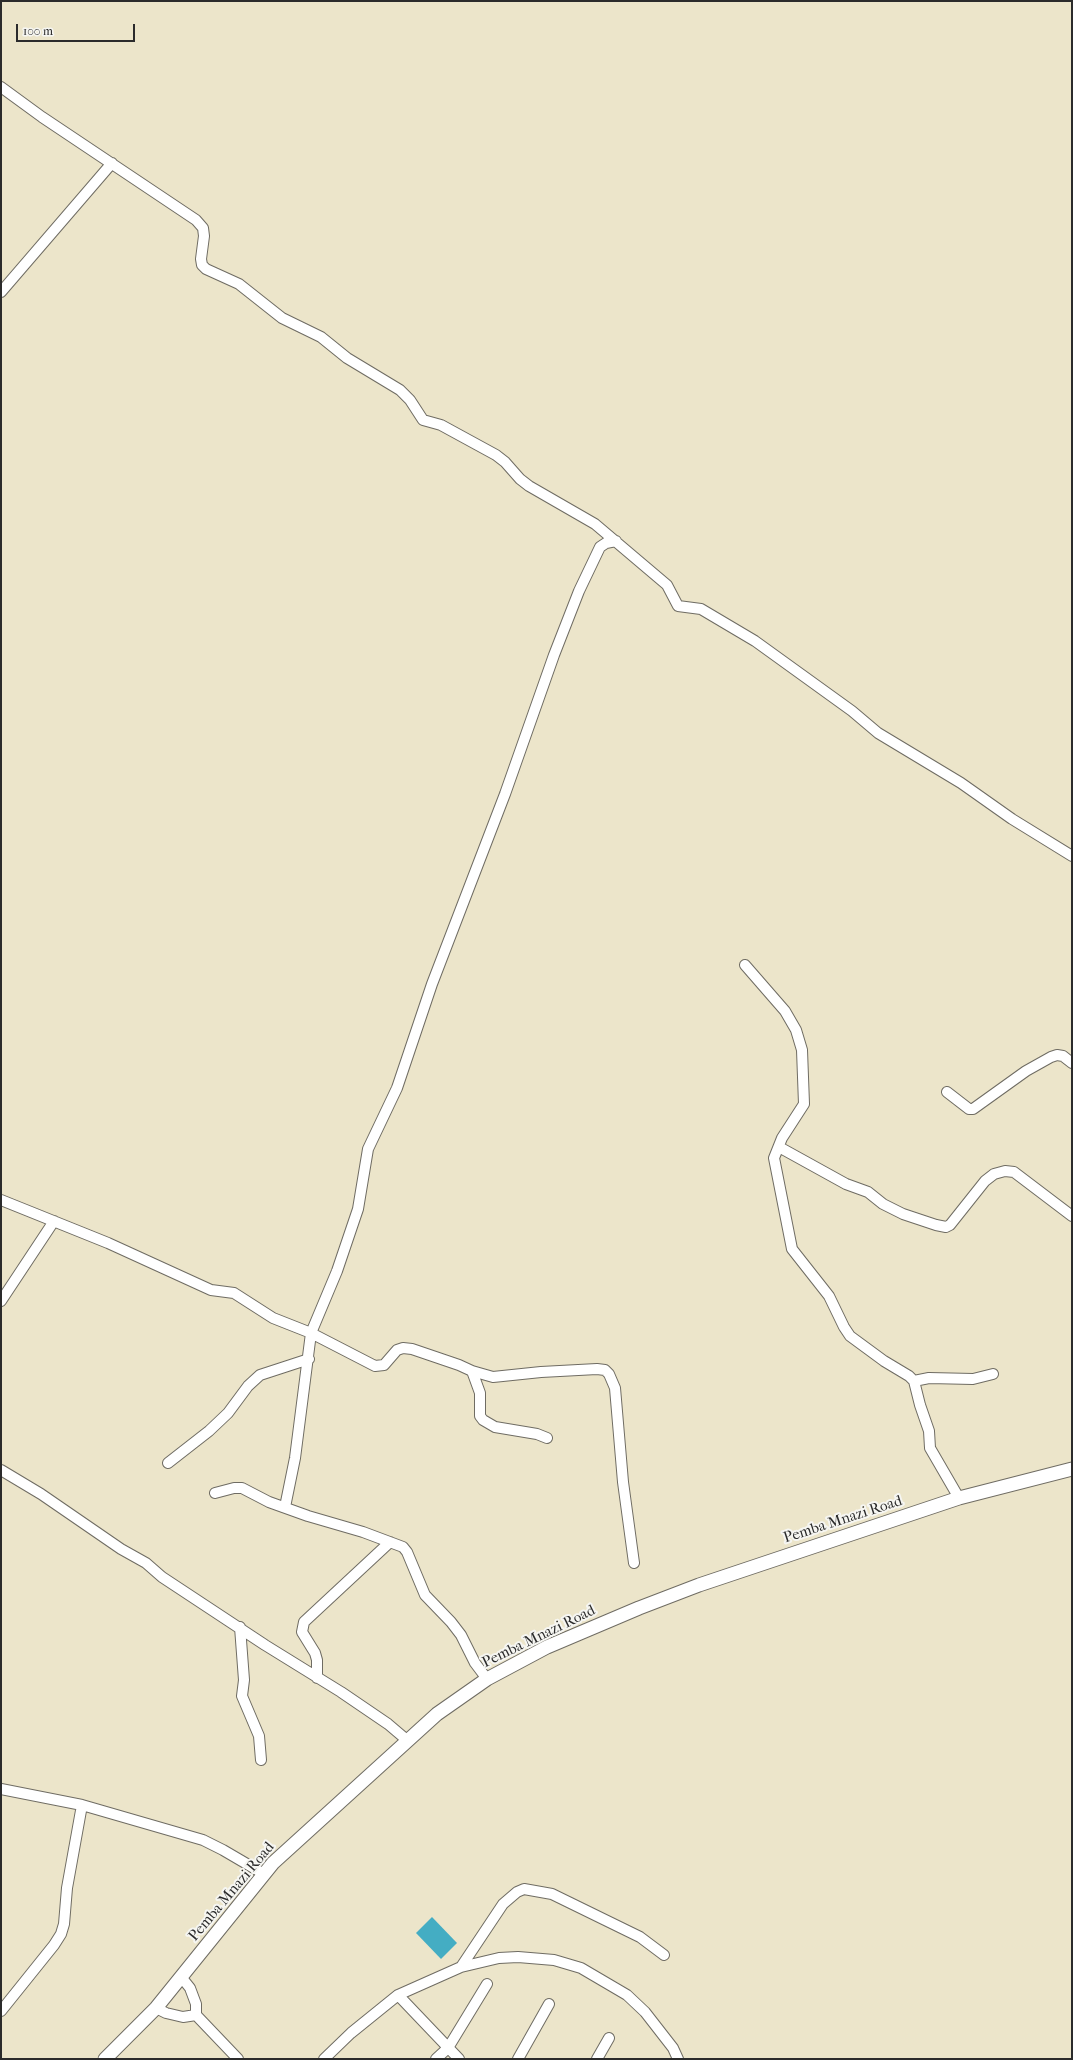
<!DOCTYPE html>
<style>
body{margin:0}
#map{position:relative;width:1073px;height:2060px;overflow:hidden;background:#ece5ca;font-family:"IM FELL French Canon",serif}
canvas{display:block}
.frame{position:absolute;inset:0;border:2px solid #2b2b2b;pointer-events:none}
.scale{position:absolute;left:16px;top:24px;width:119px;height:18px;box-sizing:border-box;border:2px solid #2b2b2b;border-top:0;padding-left:5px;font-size:12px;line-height:14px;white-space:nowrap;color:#2b2b2b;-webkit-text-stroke:3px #f6f6f2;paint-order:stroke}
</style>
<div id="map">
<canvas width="1073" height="2060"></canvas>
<div class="frame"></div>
<div class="scale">100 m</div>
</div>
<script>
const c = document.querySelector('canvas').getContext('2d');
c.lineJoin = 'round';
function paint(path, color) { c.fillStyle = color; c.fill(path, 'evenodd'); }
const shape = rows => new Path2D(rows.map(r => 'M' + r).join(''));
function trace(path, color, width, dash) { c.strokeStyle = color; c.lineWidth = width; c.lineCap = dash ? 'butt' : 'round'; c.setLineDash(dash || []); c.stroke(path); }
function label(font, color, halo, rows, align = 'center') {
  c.font = font + ' "IM FELL French Canon",serif'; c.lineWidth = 4; c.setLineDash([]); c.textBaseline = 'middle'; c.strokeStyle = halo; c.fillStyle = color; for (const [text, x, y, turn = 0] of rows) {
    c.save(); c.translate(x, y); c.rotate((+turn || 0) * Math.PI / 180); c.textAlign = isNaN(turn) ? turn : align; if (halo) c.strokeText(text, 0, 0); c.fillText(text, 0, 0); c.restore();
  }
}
const water = shape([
 [432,1917,457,1943,441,1959,416,1933]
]);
const minor = shape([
 [1,87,42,117,196,220,203,228,204,236,201,259,202,265,206,269,239,284,282,318,321,337,347,358,400,390,410,400,423,420,441,425,496,455,505,462,520,479,529,486,595,524,667,585,678,606,701,609,755,641,852,711,878,733,961,783,1012,819,1072,856],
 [1,292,112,163],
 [745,965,785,1011,796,1030,802,1050,804,1104,782,1138,774,1158,792,1249,829,1296,844,1327,850,1336,884,1361,909,1376,914,1381,920,1405,929,1431,930,1448,959,1498],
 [947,1092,969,1109,973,1109,1026,1071,1051,1057,1057,1055,1063,1056,1072,1063],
 [779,1147,846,1184,868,1192,883,1204,903,1214,936,1225,946,1227,950,1225,985,1181,994,1174,1005,1171,1014,1172,1072,1216],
 [1,1200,108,1243,211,1290,234,1293,273,1318,311,1333,375,1366,384,1365,397,1350,403,1348,412,1349,459,1365,472,1371,480,1393,480,1416,483,1420,495,1427,537,1434,547,1438],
 [1,1301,54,1221],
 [472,1371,493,1377,541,1372,597,1369,605,1370,609,1374,615,1388,623,1482,634,1563],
 [914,1381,929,1378,973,1379,993,1374],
 [168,1463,209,1431,228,1413,248,1386,260,1375,309,1359],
 [1,1470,41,1494,121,1549,146,1563,162,1577,265,1645,341,1692,388,1724,408,1741],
 [215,1493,234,1488,242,1488,269,1502,308,1516,363,1532,403,1547,407,1552,425,1595,451,1622,461,1635,475,1663,487,1679],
 [285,1507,295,1458,311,1333,337,1271,358,1209,368,1149,397,1088,432,984,505,794,554,655,579,591,600,547,606,543,616,541],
 [240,1627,244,1680,242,1696,259,1736,261,1760],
 [317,1678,317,1660,315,1653,302,1632,304,1622,390,1542],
 [1,1789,82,1805,203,1840,223,1850,264,1874],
 [461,1967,503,1904,517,1892,524,1889,552,1894,640,1937,664,1955],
 [182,1978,190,1988,196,2004,196,2015,238,2059],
 [398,1995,459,2059],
 [156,2008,166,2013,183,2017,196,2015],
 [1,2011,54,1945,61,1934,64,1924,67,1888,82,1805],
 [324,2059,351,2033,398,1995,461,1967,499,1958,518,1957,554,1960,581,1968,627,1995,645,2012,673,2048,678,2059],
 [436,2059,448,2048,487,1984],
 [518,2059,549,2004],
 [597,2059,609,2038]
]);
const secondary = shape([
 [105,2059,156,2008,273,1863,437,1714,487,1679,547,1647,639,1608,699,1585,959,1498,1072,1469]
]);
const streetNames = [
 ["Pemba Mnazi Road",843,1520,-18],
 ["Pemba Mnazi Road",539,1637,-26],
 ["Pemba Mnazi Road",232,1892,-50]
];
paint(water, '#44adc3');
trace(minor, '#6f6c63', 12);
trace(secondary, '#6f6c63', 15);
trace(minor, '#fff', 10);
trace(secondary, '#fff', 13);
label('15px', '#2b2b2b', '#f6f6f2', streetNames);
</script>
